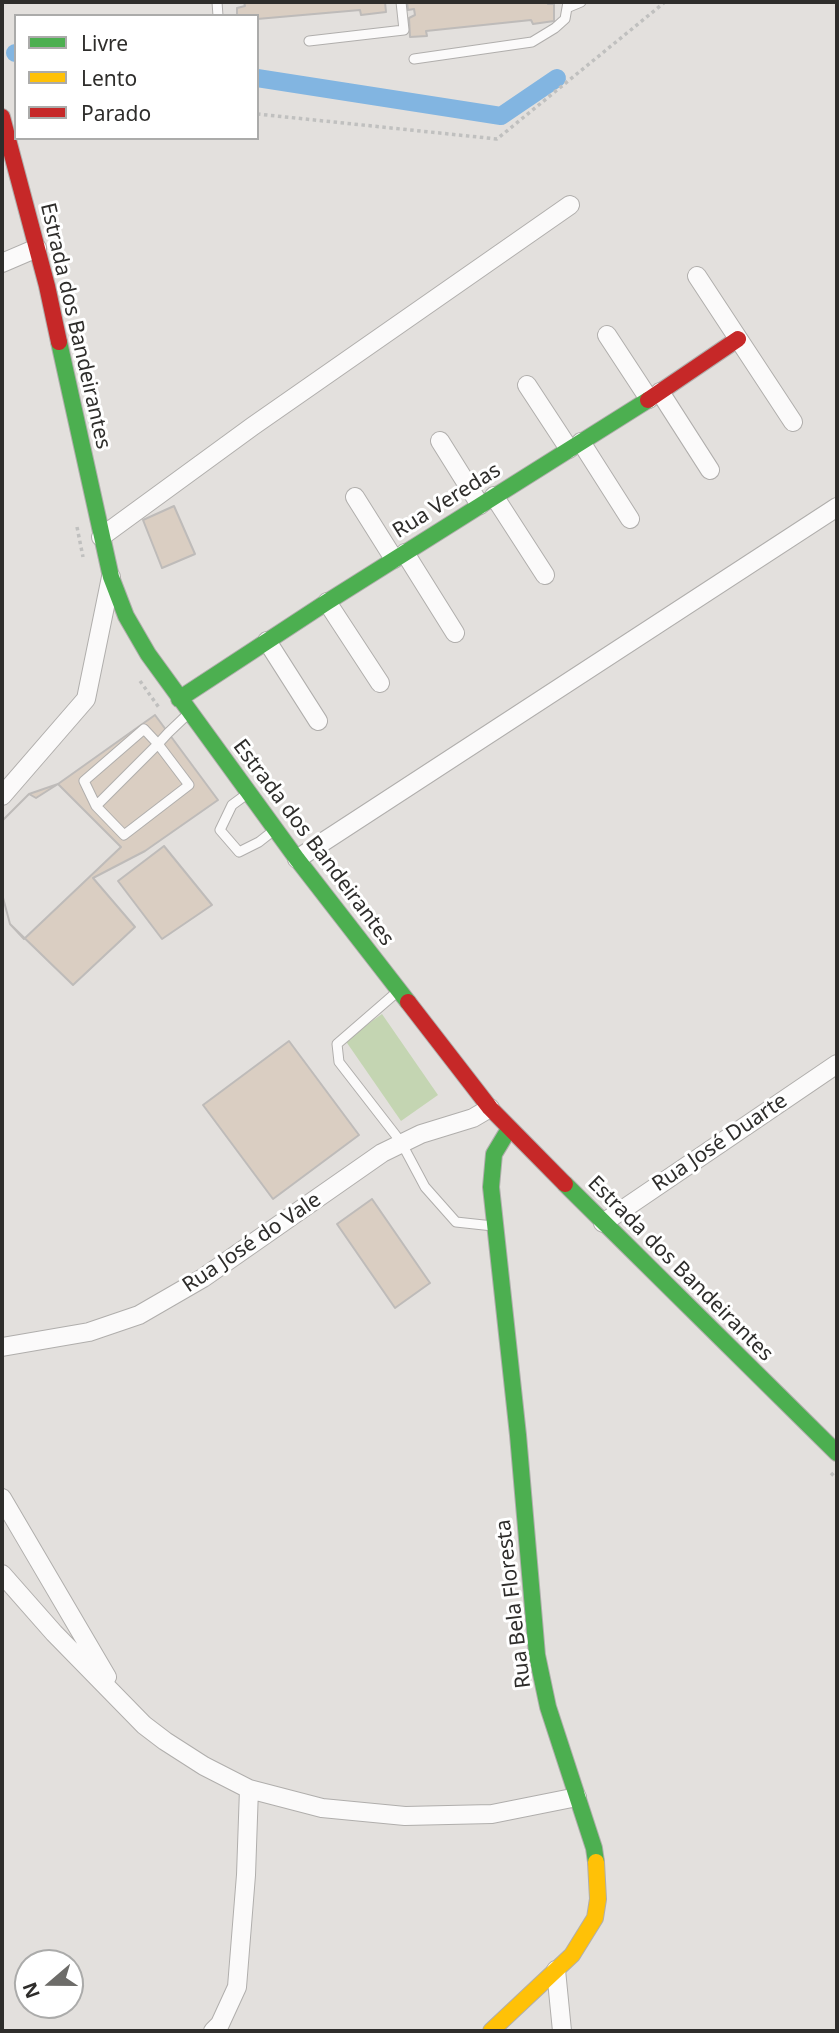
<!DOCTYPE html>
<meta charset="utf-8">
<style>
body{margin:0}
#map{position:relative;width:839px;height:2033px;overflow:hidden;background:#e3e0dd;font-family:"Noto Sans",sans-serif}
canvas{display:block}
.frame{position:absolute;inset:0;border:4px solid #2e2d2b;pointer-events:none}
.legend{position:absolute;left:14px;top:14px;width:245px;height:126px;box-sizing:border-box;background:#fff;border:2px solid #ababaa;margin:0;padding:9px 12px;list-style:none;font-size:21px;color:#2e2d2b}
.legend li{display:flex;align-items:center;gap:14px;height:35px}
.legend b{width:35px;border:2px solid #ababaa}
.north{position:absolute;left:14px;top:1949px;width:70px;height:70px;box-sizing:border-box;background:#fff;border:2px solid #ababaa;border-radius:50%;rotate:250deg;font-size:19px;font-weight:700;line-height:28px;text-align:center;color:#2e2d2b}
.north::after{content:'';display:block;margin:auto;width:24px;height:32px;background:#6d6c69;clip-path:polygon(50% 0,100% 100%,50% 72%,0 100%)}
</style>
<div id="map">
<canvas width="839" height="2033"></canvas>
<div class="frame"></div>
<ul class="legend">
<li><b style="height:9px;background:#4caf50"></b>Livre</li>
<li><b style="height:9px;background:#ffc107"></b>Lento</li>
<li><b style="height:9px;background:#c62828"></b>Parado</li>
</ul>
<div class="north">N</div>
</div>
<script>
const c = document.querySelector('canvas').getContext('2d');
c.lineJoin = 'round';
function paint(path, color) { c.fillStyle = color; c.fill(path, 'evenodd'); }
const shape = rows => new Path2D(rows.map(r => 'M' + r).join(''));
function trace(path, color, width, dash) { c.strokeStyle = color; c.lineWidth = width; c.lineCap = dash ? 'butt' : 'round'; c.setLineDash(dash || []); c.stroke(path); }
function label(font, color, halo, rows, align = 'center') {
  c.font = font + ' "Noto Sans",sans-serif'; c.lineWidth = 6; c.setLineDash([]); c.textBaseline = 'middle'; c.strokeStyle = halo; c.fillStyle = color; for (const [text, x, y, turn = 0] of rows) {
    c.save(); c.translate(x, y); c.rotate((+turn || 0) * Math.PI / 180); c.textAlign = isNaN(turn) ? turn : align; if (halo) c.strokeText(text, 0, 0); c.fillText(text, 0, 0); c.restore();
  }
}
const green = shape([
 [382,1014,438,1095,401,1121,345,1040]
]);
const canal = shape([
 [15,53,16,53],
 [257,78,501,116,557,78]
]);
const building = shape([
 [244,2,385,2,386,12,361,15,360,10,257,19,257,16,237,16,237,8,245,6,244,2],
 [407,2,547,2,548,4,554,4,554,21,533,24,531,20,426,31,427,36,410,37,409,18,415,15,414,9,408,10,407,2],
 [174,506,195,554,162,568,143,520,174,506],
 [155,715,218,800,145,851,93,878,135,927,73,985,10,924,2,894,2,821,29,794,58,784,155,715],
 [58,784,121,847,24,939,10,924,2,894,2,821,29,794,36,798,58,784],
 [164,846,212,905,162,939,118,881,164,846],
 [289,1041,359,1135,273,1199,203,1105,289,1041],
 [372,1199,430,1283,395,1308,337,1224,372,1199]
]);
const path = shape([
 [257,114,497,139,665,2],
 [77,527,83,557],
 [140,681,160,709],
 [831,1473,837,1479]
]);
const lane = shape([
 [217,2,218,16],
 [569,7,581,2],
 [309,41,404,30,401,2],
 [414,59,532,42,555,28,565,19,568,2],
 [247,794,232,805,220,830,239,852,259,842,273,831],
 [96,806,84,781,144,729,158,744,189,785,124,835,96,806,158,744,168,733,189,713],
 [397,992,337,1044,339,1062,401,1142,425,1187,456,1222,493,1226]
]);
const street = shape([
 [2,263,37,248],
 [697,276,793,422],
 [607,335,649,399],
 [527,385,569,449],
 [660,392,710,470],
 [440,441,480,505],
 [581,442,630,519],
 [494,496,545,575],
 [355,497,394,559],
 [101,537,253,426,570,205],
 [405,553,455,633],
 [327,602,380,683],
 [267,641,318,721],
 [2,796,86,699,111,577],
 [297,859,837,507],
 [603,1223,837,1064],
 [2,1347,89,1332,139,1315,203,1278,382,1153,421,1134,473,1118,490,1108],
 [2,1498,107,1677],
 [2,1574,54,1633,144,1725,165,1741,204,1766,249,1789,322,1808,405,1816,492,1814,577,1797],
 [556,1970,562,2031],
 [213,2031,220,2024,237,1987,246,1875,249,1789]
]);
const fast = shape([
 [59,342,111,577,126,616,148,654,297,859,408,1002],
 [179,699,327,602,648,400],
 [509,1129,494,1154,491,1187,518,1435,537,1655,548,1707,594,1848,596,1862],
 [565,1184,837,1453]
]);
const slow = shape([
 [491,2031,572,1955,595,1918,598,1899,596,1862]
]);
const jam = shape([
 [2,117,47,286,59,342],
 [648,400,738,339],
 [408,1002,490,1108,565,1184]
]);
const streetNames = [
 ["Estrada dos Bandeirantes",75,326,77],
 ["Rua Veredas",447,501,-32],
 ["Estrada dos Bandeirantes",313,843,53],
 ["Rua José Duarte",720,1143,-34],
 ["Rua José do Vale",252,1243,-34],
 ["Estrada dos Bandeirantes",680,1269,45],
 ["Rua Bela Floresta",514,1604,-97]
];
paint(green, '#c4d5b2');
trace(canal, '#82b5e1', 18);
paint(building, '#dacec2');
trace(building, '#bebbb9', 2);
trace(lane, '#b0aeac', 11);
trace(street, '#b0aeac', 20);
trace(fast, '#b0aeac', 18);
trace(slow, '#b0aeac', 18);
trace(jam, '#b0aeac', 18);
trace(path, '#c0c0bf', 3.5, [3.5, 3.5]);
trace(lane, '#fbfafa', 9);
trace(street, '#fbfafa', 18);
trace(fast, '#4caf50', 16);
trace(slow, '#ffc107', 16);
trace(jam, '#c62828', 16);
label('21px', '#2e2d2b', '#fff', streetNames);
</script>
